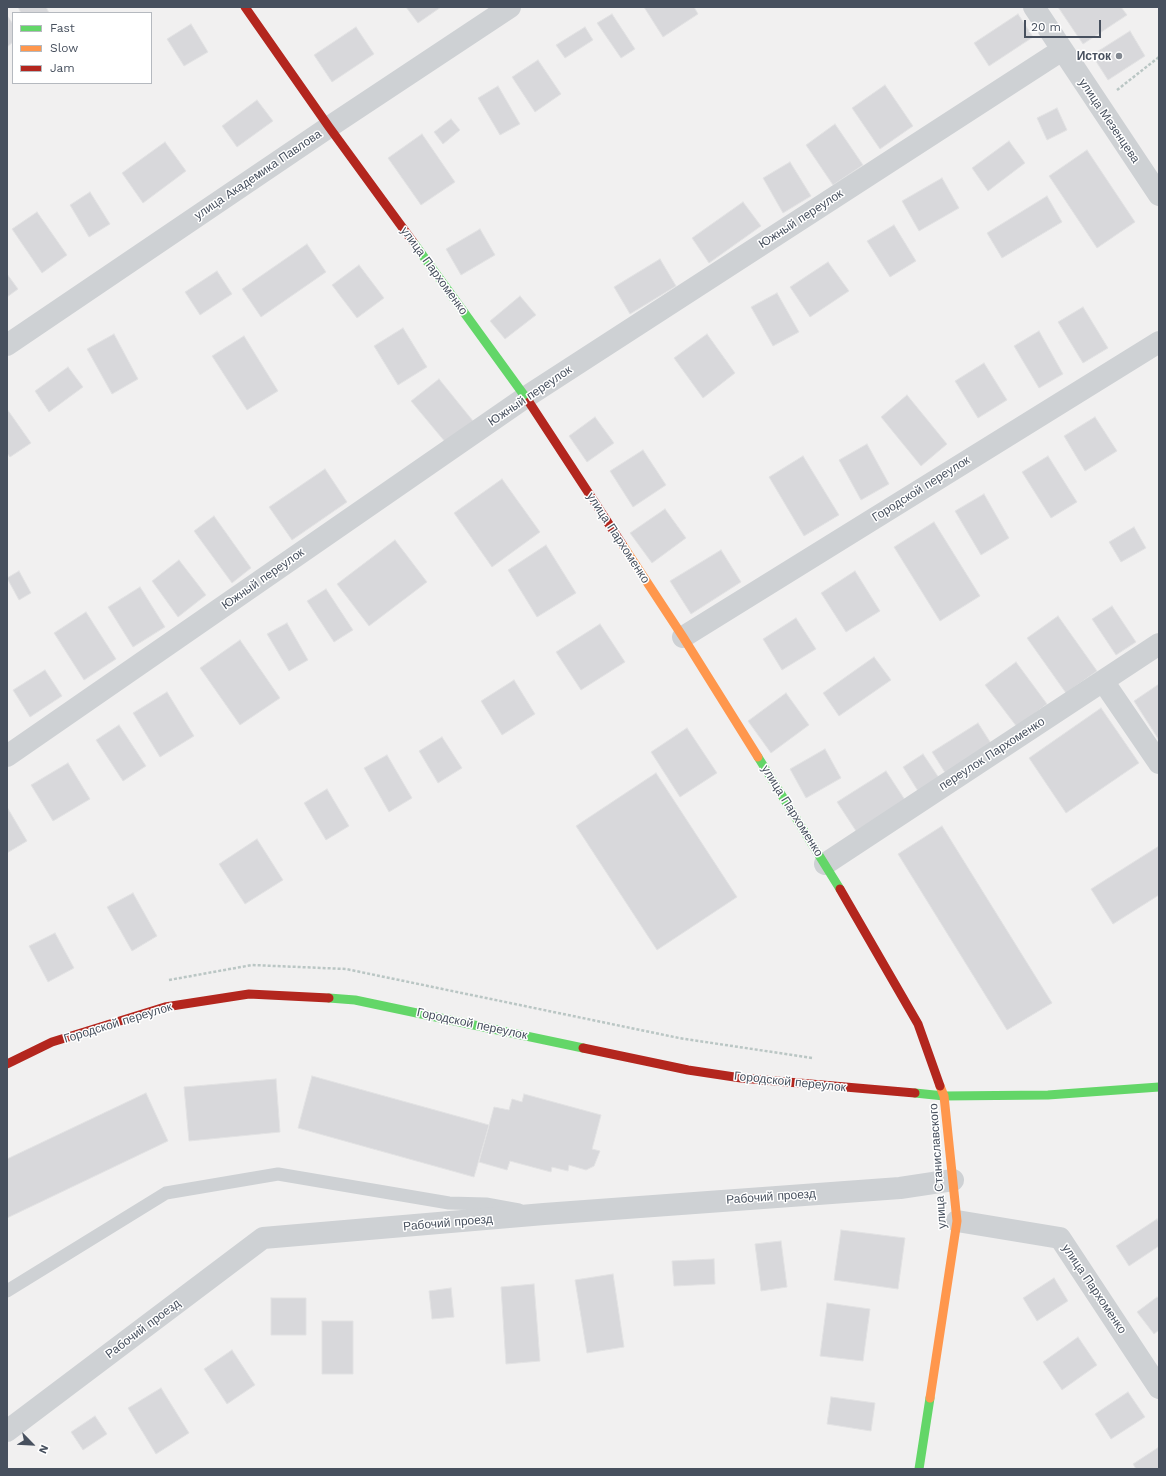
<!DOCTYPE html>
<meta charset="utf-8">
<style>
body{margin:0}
#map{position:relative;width:1166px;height:1476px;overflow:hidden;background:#f1f0f0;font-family:"Work Sans",sans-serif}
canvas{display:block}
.frame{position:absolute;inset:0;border:8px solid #47505e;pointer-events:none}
.legend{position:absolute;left:12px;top:12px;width:140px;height:72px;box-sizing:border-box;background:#fff;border:1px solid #b5b9bf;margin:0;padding:5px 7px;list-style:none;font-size:12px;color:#47505e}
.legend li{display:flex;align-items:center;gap:8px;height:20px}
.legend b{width:20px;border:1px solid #b5b9bf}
.north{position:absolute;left:12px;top:1424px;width:40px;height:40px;-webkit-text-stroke:3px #fff;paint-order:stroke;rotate:114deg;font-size:11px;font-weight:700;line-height:16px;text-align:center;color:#47505e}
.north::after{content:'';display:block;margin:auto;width:14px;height:18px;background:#47505e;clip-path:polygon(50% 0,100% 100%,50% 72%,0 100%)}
.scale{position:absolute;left:1024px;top:20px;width:77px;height:18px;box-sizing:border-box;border:2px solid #47505e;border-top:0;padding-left:5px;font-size:12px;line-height:14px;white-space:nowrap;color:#47505e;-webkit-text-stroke:3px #fff;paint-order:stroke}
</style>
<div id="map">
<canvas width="1166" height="1476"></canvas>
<div class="frame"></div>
<ul class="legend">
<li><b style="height:5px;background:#63d668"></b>Fast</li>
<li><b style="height:5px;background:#ff974d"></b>Slow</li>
<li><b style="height:5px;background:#b3261e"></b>Jam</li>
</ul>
<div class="north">N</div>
<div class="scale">20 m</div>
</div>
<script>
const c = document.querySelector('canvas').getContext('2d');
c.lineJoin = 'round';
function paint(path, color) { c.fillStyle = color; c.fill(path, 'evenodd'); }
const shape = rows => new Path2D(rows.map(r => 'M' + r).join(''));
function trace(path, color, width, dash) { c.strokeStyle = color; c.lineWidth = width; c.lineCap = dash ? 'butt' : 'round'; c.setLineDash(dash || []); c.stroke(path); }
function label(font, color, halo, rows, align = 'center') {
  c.font = font + ' "Work Sans",sans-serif'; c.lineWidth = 3; c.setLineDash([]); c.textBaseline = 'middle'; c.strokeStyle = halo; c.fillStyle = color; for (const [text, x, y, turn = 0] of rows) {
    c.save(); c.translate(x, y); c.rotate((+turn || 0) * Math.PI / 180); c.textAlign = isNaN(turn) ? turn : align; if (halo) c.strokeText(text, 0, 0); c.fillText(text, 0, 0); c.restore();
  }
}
const building = shape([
 [18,7,46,7,49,13,21,13,18,7],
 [406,7,441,7,418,23,406,7],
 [644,7,694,7,698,14,663,37,644,7],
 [1058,7,1121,7,1127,15,1083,44,1058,7],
 [612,14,635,49,621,58,597,23,612,14],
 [1018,14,1033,37,989,66,974,43,1018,14],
 [8,17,13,24,13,42,7,47,8,17],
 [191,24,208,52,184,66,167,39,191,24],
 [356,27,374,54,332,82,314,55,356,27],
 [585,27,593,40,565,58,556,45,585,27],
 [1130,31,1145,56,1108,80,1092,55,1130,31],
 [538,60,561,94,535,112,512,77,538,60],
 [885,85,913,126,880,149,852,108,885,85],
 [498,86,520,124,500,135,478,98,498,86],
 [257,100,273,121,237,147,222,126,257,100],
 [1057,108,1067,130,1047,140,1037,118,1057,108],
 [451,119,460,130,443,144,434,132,451,119],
 [835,124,863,165,833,185,806,145,835,124],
 [422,134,455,182,421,205,388,158,422,134],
 [1009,141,1025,163,988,191,972,168,1009,141],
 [165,142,186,171,143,203,122,173,165,142],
 [1087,150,1135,222,1097,248,1049,176,1087,150],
 [790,162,811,196,783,213,763,178,790,162],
 [942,178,959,208,919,231,902,201,942,178],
 [90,192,110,224,89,237,70,205,90,192],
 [1047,196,1062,222,1002,258,987,233,1047,196],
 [743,202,761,226,709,263,692,238,743,202],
 [37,212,67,255,42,273,12,229,37,212],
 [894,225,916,261,890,277,867,241,894,225],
 [480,229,495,255,461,275,446,249,480,229],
 [307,244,326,272,261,317,242,289,307,244],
 [660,259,676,286,630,314,614,287,660,259],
 [828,262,849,291,810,317,790,287,828,262],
 [359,265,384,298,357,318,332,285,359,265],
 [217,271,232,294,200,315,185,292,217,271],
 [7,274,18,289,7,297,7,274],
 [777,293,799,332,773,346,751,307,777,293],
 [520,296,536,315,505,339,490,321,520,296],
 [1083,307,1108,348,1083,363,1058,322,1083,307],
 [403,328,427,367,398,385,374,346,403,328],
 [1039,331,1063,374,1039,388,1014,346,1039,331],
 [114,334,138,379,112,394,87,349,114,334],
 [707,334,735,373,703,398,674,358,707,334],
 [244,336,278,391,247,410,212,356,244,336],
 [984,363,1007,400,978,418,955,381,984,363],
 [68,367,83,387,49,412,35,391,68,367],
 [439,379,473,421,446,443,411,401,439,379],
 [907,395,947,444,921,466,881,417,907,395],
 [7,409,31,443,10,457,7,453,7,409],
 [595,417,614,443,587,462,569,436,595,417],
 [1095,417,1117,451,1085,471,1064,436,1095,417],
 [867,444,889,484,861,500,839,460,867,444],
 [643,450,666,485,633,507,610,471,643,450],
 [803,456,839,515,804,536,769,477,803,456],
 [1048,456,1077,502,1051,518,1022,472,1048,456],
 [325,469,347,502,292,540,269,507,325,469],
 [502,479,540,532,492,567,454,513,502,479],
 [984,494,1009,538,981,555,955,511,984,494],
 [665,509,686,538,652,563,630,533,665,509],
 [214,516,251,568,232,583,194,531,214,516],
 [934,522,980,596,940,621,894,547,934,522],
 [1134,527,1146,548,1121,562,1109,542,1134,527],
 [395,540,427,582,369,626,337,584,395,540],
 [546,545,576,593,537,617,508,570,546,545],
 [721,550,741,582,691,614,670,581,721,550],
 [179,560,206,595,178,617,152,581,179,560],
 [19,571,31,593,19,600,7,578,19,571],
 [855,571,880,611,846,632,821,593,855,571],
 [140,587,165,627,133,647,108,607,140,587],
 [326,589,353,630,334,642,307,601,326,589],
 [1112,606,1136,642,1116,655,1092,619,1112,606],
 [86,612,116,659,84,680,54,633,86,612],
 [1058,616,1097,671,1066,693,1027,638,1058,616],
 [796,618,816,649,782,670,763,639,796,618],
 [287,623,308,660,289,671,267,634,287,623],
 [600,624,625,662,581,690,556,652,600,624],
 [240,640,280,698,240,725,200,668,240,640],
 [874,657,891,680,839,716,823,693,874,657],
 [1016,662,1047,704,1017,727,985,685,1016,662],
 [45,670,62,696,30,717,13,690,45,670],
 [514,680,535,714,502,735,481,701,514,680],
 [1159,684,1159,740,1134,701,1159,684],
 [167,692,194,736,160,757,133,713,167,692],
 [786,693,809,725,771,753,748,721,786,693],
 [1101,708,1139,763,1066,813,1029,758,1101,708],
 [978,723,992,745,946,774,932,752,978,723],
 [119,725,146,766,123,781,96,740,119,725],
 [687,728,717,773,680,797,651,752,687,728],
 [442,737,462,768,438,783,419,751,442,737],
 [825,749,841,778,806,798,790,769,825,749],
 [923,754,939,778,918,791,903,767,923,754],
 [387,755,412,798,389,812,364,768,387,755],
 [68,763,90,799,53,821,31,785,68,763],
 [886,771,905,800,856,831,837,802,886,771],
 [656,773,737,897,657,950,576,826,656,773],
 [327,789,349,826,326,840,304,803,327,789],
 [7,807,27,841,7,853,7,807],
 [942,826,1052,1003,1007,1030,898,854,942,826],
 [257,839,283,880,245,904,219,864,257,839],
 [1159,846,1159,895,1113,924,1091,889,1159,846],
 [133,893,157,936,132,951,107,907,133,893],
 [55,933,74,968,48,982,29,946,55,933],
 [312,1076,489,1125,474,1177,298,1128,312,1076],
 [276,1079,280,1132,189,1141,184,1087,276,1079],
 [146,1093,168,1141,7,1218,7,1159,146,1093],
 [524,1094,601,1115,592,1149,600,1151,594,1166,586,1170,569,1165,568,1171,552,1167,551,1172,510,1161,507,1170,479,1162,494,1107,509,1110,512,1099,522,1102,524,1094],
 [1157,1219,1159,1223,1159,1246,1129,1266,1116,1246,1157,1219],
 [841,1230,905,1238,898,1289,834,1280,841,1230],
 [781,1241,787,1287,761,1291,755,1244,781,1241],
 [714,1259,715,1284,674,1286,672,1261,714,1259],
 [613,1274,624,1347,587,1353,575,1280,613,1274],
 [1054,1278,1068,1301,1037,1321,1023,1298,1054,1278],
 [534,1284,540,1361,506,1364,501,1287,534,1284],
 [451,1288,454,1317,432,1319,429,1291,451,1288],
 [1157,1297,1159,1299,1159,1330,1154,1334,1137,1312,1157,1297],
 [271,1298,306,1298,306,1335,271,1335,271,1298],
 [827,1303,870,1309,863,1361,820,1356,827,1303],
 [322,1321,353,1321,353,1374,322,1374,322,1321],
 [1078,1337,1097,1365,1062,1390,1043,1362,1078,1337],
 [232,1350,255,1385,227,1404,204,1369,232,1350],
 [161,1388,189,1433,156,1454,128,1408,161,1388],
 [1128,1392,1145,1417,1111,1439,1095,1414,1128,1392],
 [831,1397,875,1403,871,1431,827,1424,831,1397],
 [95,1416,107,1434,83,1450,71,1432,95,1416],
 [1159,1447,1159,1469,1136,1469,1133,1464,1159,1447]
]);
const path = shape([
 [1117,90,1159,57],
 [169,980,252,965,346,969,679,1038,812,1058]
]);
const lane = shape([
 [7,1291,166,1193,278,1174,449,1203,486,1204,519,1210]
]);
const street = shape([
 [1034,7,1159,195],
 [7,345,329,127,510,7],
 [683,637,1159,342],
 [1103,681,1159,763],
 [7,756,526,397,1062,50],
 [825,864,1159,644],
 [957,1221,1060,1238,1159,1388],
 [7,1431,263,1238,544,1214,900,1188,953,1180]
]);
const fast = shape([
 [413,242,529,402],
 [758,757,840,889],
 [329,998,355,1000,583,1048],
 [915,1093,944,1096,1048,1095,1159,1087],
 [919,1469,930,1398]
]);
const slow = shape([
 [622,544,683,637,758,757],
 [930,1398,957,1221,944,1096,940,1086]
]);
const jam = shape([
 [245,7,329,127,413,242],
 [529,402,622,544],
 [840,889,918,1024,940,1086],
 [583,1048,688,1070,741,1078,915,1093],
 [7,1064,52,1042,165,1007,249,994,329,998]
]);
const markers = [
 [1119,56,4,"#828891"]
];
const poiNames = [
 ["Исток",1111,56]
];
const streetNames = [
 ["улица Мезенцева",1109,121,56],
 ["улица Академика Павлова",258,175,-34],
 ["Южный переулок",801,219,-33],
 ["улица Пархоменко",434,271,54],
 ["Южный переулок",530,396,-34],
 ["Городской переулок",921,489,-32],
 ["улица Пархоменко",618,538,57],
 ["Южный переулок",263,579,-35],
 ["переулок Пархоменко",992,754,-33],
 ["улица Пархоменко",792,811,58],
 ["Городской переулок",118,1023,-17],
 ["Городской переулок",472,1024,12],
 ["Городской переулок",790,1082,6],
 ["улица Станиславского",938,1166,-94],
 ["Рабочий проезд",771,1197,-4],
 ["Рабочий проезд",448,1223,-5],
 ["улица Пархоменко",1094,1289,56],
 ["Рабочий проезд",143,1329,-37]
];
paint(building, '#d8d8db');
trace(building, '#e2e2e3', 1);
trace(path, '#bac6c4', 2.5, [3, 2]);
trace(lane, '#ced1d4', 13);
trace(street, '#ced1d4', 22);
trace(fast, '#63d668', 9);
trace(slow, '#ff974d', 9);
trace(jam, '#b3261e', 9);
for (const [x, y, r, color] of markers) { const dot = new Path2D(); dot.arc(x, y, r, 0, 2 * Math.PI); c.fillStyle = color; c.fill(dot); trace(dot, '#fff', 1.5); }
label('bold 12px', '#47505e', '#fff', poiNames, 'right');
label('12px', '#47505e', '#fff', streetNames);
</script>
